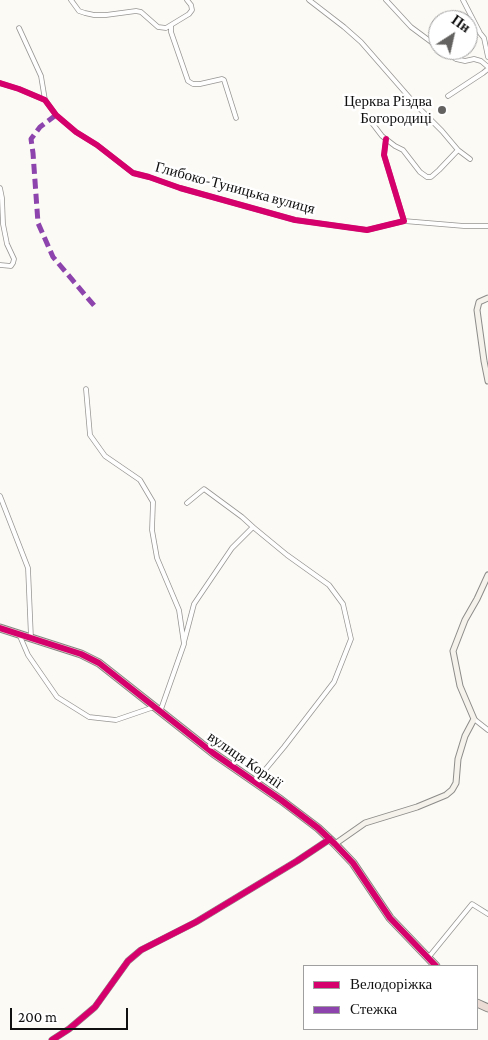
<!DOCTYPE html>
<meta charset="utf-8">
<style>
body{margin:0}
#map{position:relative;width:488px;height:1040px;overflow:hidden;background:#fcfaf5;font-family:"Crimson Pro",serif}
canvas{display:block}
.legend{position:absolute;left:303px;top:965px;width:175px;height:65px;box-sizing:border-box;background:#fff;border:1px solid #9f9f9f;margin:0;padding:6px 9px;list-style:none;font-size:15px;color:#101010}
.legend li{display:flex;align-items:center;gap:10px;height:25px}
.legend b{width:25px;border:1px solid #9f9f9f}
.north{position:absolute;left:428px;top:10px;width:50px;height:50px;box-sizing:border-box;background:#fff;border:1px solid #9f9f9f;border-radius:50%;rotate:35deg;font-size:14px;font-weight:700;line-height:20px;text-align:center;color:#101010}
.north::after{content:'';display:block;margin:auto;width:18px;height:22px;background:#636260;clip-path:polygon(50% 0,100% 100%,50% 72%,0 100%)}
.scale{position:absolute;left:10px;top:1008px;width:118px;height:22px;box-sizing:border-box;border:2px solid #101010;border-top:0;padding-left:6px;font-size:15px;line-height:18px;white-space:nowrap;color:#101010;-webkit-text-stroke:4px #fff;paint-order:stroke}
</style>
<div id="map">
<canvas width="488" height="1040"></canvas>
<ul class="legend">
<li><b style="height:6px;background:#d6006c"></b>Велодоріжка</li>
<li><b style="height:6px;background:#8e44ad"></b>Стежка</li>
</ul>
<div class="north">Пн</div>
<div class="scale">200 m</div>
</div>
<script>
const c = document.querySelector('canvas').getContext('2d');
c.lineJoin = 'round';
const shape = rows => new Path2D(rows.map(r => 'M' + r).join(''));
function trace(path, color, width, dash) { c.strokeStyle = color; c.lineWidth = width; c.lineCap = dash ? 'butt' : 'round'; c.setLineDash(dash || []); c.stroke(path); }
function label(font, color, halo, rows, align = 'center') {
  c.font = font + ' "Crimson Pro",serif'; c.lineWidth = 5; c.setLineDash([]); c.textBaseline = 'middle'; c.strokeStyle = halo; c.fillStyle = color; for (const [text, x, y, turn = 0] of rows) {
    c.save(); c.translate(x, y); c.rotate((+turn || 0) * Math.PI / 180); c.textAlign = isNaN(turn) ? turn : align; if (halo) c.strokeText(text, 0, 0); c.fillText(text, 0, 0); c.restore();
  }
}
const street = shape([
 [71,0,79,11,85,13,94,15,106,15,136,11,141,12,158,27,166,28,189,14,192,10,191,5,187,0],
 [309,0,344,27,361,42,416,105,442,131,458,150,470,159],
 [386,0,411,27,438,47],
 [463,0,480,33,484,38,488,57],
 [171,26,171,32,188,81,193,84,200,84,222,79,224,80,236,118],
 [19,28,41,76,45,100],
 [442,50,456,59,465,61,474,59,481,61,488,67],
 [0,83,19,89,45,100,56,115,76,132,97,145,133,173,149,177,180,188,295,220,367,230,404,221,384,155,386,139],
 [448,96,483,73,488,69],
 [369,119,382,136,395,146,403,150,420,172,427,177,431,177,439,170,458,150],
 [0,188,2,198,3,224,7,244,14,259,13,263,11,266,0,265],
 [404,221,464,226,488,226],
 [86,389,90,435,105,456,140,480,153,502,152,530,157,558,179,610,184,644,160,712],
 [0,496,28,568,31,638],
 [253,527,287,555,329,585,343,604,351,639,334,682,284,747,255,782],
 [19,634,28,655,57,697,89,717,116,720,154,707],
 [184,642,194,604,232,548,253,527,242,517,204,489,187,503],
 [474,719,488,730],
 [428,958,472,904,488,914]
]);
const secondary = shape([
 [488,298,479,302,477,310,484,361,488,381],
 [335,844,365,823,417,807,446,795,452,790,456,783,458,759,465,736,474,719,460,686,453,651,465,620,477,599,488,575],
 [52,1040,69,1029,95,1007,128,961,141,950,196,922,297,861,330,839]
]);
const highway = shape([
 [0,628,81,654,99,663,213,753,281,800,318,828,335,844,353,863,390,918,436,966],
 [477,1003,488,1008]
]);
const quiet = shape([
 [56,115,40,127,31,139,33,153,38,223,53,257,97,309]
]);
const cycleway = shape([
 [0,83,19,89,45,100,56,115,76,132,97,145,133,173,149,177,180,188,295,220,367,230,404,221,384,155,386,139],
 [0,628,81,654,99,663,213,753,281,800,318,828,335,844,353,863,390,918,436,966],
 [52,1040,69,1029,95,1007,128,961,141,950,196,922,297,861,330,839]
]);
const markers = [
 [442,110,5,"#636260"]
];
const poiNames = [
 ["Церква Різдва",432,101],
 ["Богородиці",432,118]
];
const streetNames = [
 ["Глибоко-Туницька вулиця",235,188,15],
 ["вулиця Корнії",245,760,35]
];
trace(street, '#969593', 5.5);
trace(secondary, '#8d8c8a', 7);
trace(highway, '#848380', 9);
trace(street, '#fffefe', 4);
trace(secondary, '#f5f2eb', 5);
trace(highway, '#ebddd6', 7);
trace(quiet, '#8e44ad', 5, [10, 5]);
trace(cycleway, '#d6006c', 6);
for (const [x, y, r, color] of markers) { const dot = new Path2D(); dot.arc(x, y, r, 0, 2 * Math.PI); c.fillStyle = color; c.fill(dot); trace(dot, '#fff', 2); }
label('15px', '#101010', '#fff', poiNames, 'right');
label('15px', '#101010', '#fff', streetNames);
</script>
